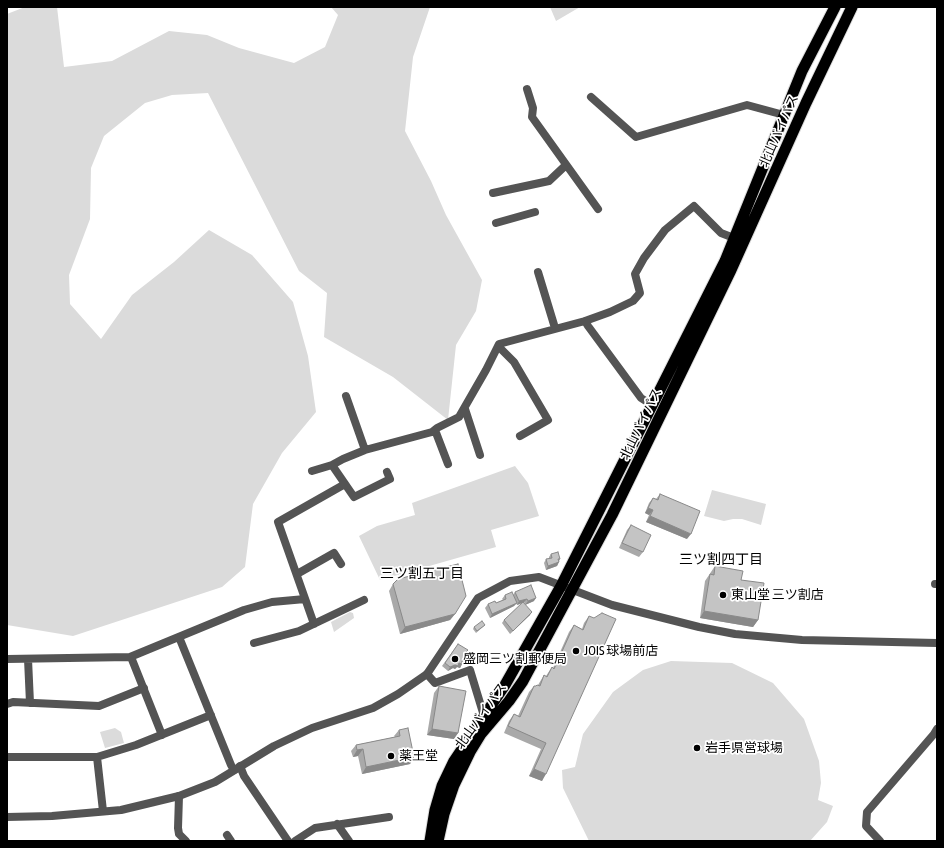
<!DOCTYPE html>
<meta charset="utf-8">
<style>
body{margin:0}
#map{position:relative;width:944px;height:848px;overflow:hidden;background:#fff;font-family:"Asap Condensed",sans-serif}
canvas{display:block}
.frame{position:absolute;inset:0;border:8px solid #000;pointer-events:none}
</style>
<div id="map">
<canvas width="944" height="848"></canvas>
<div class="frame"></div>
</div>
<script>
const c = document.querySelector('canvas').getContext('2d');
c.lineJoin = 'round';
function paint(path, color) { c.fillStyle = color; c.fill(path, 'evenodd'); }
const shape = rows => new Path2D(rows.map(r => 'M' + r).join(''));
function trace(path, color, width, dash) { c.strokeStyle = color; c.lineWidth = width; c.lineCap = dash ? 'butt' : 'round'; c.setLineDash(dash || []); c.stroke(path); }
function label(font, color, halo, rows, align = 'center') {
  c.font = font + ' "Asap Condensed","Noto Sans JP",sans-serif'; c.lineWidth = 3.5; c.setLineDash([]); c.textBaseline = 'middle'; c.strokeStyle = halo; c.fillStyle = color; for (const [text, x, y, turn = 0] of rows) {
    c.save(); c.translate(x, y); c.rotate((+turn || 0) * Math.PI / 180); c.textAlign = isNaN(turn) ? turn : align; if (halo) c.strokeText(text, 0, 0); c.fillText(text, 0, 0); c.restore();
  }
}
const green = shape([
 [25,7,57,7,64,67,112,61,169,31,207,35,239,48,294,63,325,47,338,15,331,7,430,7,413,57,405,131,431,181,446,215,482,280,476,311,456,345,448,420,393,377,324,337,327,293,299,271,208,93,172,95,145,103,104,136,91,168,90,219,69,275,70,304,101,339,132,295,174,262,209,230,252,255,293,302,308,356,316,412,282,453,253,504,245,567,222,587,73,636,7,625,7,14],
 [550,7,580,7,556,21],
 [515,466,528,483,539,516,491,530,496,547,380,580,359,536,377,526,415,515,412,503],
 [712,490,766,504,761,525,742,519,733,519,724,521,704,516],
 [350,612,353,613,354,618,334,632,331,622],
 [671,661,732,663,773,683,804,719,819,761,821,783,818,800,833,806,827,822,810,841,589,841,563,788,562,770,575,767,583,734,613,692,643,670],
 [115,728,121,732,124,743,105,748,100,732]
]);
const minor = shape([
 [527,89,533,108,532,117,598,209],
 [591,97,636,137,747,105,784,115],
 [493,193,549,181,566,165],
 [496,223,535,212],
 [538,272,555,328],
 [585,321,588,326,641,398,652,405],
 [498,346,514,362,548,420,520,436],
 [346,396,365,450],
 [465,409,480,455],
 [435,430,448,464],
 [332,465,354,497,390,479,387,472],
 [312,471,332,465,343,459,365,450,432,432,437,428,459,417,486,370,499,344,585,321,610,312,633,301,640,293,635,274,644,258,665,230,694,206,721,233,734,238],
 [297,574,334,553,341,564],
 [935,584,937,584],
 [314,624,278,522,345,484],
 [179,637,231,765,234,770],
 [254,643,299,631,364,600],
 [131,657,162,735],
 [7,659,130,657,244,610,272,602,305,599],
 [28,659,30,703],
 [427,674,435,683,470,670,484,716],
 [7,704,13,702,99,706,144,688],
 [7,757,97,757,136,745,211,715],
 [97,757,103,811],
 [240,766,244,776,288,841],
 [179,796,178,828,179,834,186,841],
 [337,824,349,841],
 [227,835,231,841],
 [295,841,315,828,389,817],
 [880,841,866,826,867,812,934,734,937,729]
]);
const tertiary = shape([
 [7,817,52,816,121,810,179,796,215,782,274,746,312,728,373,708,398,694,427,674,478,598,510,581,539,577,612,605,699,627,735,634,802,640,937,643]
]);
const trunk = shape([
 [430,841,435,810,442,786,454,761,505,685,561,586,725,261,802,71,835,7],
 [438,841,444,814,454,785,470,752,481,734,509,701,523,681,612,515,731,270,806,103,852,7]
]);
const wall = shape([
 [660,494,687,539,646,522,649,515,645,513,649,503,653,498,656,499],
 [631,525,643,552,639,557,619,548,627,530],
 [551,554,560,559,557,566,546,570,544,563,546,559,549,559,549,557],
 [715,566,741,580,758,620,753,627,700,618,705,581],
 [393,584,455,614,450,620,400,634,389,591],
 [515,592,534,601,525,605,524,602,523,602,530,615,510,634,502,623,504,620,523,603,517,605,516,603,514,606,490,618,485,608,488,604,496,603,503,600,502,599,505,595,513,595],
 [589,616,542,781,529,776,541,749,504,733,509,721,514,714,518,716,529,692,534,686,536,686,538,685,544,675,546,676,552,667,553,668,569,632,574,625,582,629,584,623],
 [485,625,484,626,476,633,473,629,474,627],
 [458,644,466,652,468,659,466,663,462,664,460,668,457,667,455,669,453,668,448,671,442,666],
 [439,686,458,733,454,739,427,735,434,693],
 [399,730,414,757,410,764,362,774,358,756,353,757,351,751,356,745,395,737,394,736]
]);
const shadedWall = shape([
 [648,508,653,510,649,515,645,513],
 [650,516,691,534,687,539,646,522],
 [559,562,557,566,546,570,548,566],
 [536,598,534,601,525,605,528,601],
 [527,599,524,602,517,605,519,601],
 [517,603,514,606,490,618,492,614],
 [704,611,758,620,753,627,700,618],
 [532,612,530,615,510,634],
 [455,614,450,620,400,634,405,627],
 [468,659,466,663,461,664,462,664,460,668,457,667,455,669,453,668,448,671,450,667,459,663,462,661],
 [432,729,458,733,454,739,427,735],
 [363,749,358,756,353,757,357,750],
 [414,757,410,764,362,774,366,767],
 [534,769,546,774,542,781,529,776]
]);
const building = shape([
 [660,494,700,511,691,534,650,516,653,510,648,508,653,498,658,500,660,494],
 [631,525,651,535,643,552,622,543,631,525],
 [558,552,560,559,558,559,559,562,548,566,546,559,552,558,551,554,558,552],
 [458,564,466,596,455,614,405,627,393,584,398,579,458,564],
 [715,566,743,571,741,580,764,583,758,620,704,611,710,574,714,575,715,566],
 [531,585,536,598,528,601,527,599,519,601,515,592,531,585],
 [512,592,517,603,492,614,488,604,495,601,496,603,506,599,505,595,512,592],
 [523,602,532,612,513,631,504,620,523,602],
 [602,613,616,619,546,774,534,769,546,743,508,726,514,714,520,717,534,686,536,686,537,685,540,686,544,675,547,677,552,667,554,669,574,625,583,630,589,616,594,618,602,613],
 [482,621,485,625,477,631,474,627,482,621],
 [458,644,468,650,466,652,468,659,462,661,462,664,459,663,458,666,455,665,450,667,445,663,458,644],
 [439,686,466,691,458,733,432,729,439,686],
 [408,728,414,757,366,767,363,749,357,750,356,745,400,736,399,730,408,728]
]);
const markers = [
 [723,595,4,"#000"],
 [576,651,4,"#000"],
 [455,659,4,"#000"],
 [697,748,4,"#000"],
 [391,756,4,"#000"]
];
const streetNames = [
 ["北山バイパス",779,131,-66],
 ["北山バイパス",641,424,-64],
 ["北山バイパス",481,716,-54]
];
const poiNames = [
 ["東山堂 三ツ割店",731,595],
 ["JOIS 球場前店",584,651],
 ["盛岡三ツ割郵便局",463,659],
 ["岩手県営球場",705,748],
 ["薬王堂",399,756]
];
const neighbourhoodNames = [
 ["三ツ割四丁目",721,560],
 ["三ツ割五丁目",422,574]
];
paint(green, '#dbdbdb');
trace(trunk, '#dbdbdb', 13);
trace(minor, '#545454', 8);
trace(tertiary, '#545454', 8);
trace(trunk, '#000', 11);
paint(wall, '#a9a9a9');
paint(shadedWall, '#898989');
paint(building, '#c4c4c4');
trace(building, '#898989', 1);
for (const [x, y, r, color] of markers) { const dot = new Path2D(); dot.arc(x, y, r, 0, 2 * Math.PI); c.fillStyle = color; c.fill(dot); trace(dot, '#fff', 1.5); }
label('13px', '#000', '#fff', streetNames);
label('13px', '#000', '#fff', poiNames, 'left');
label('14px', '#000', '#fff', neighbourhoodNames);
</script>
